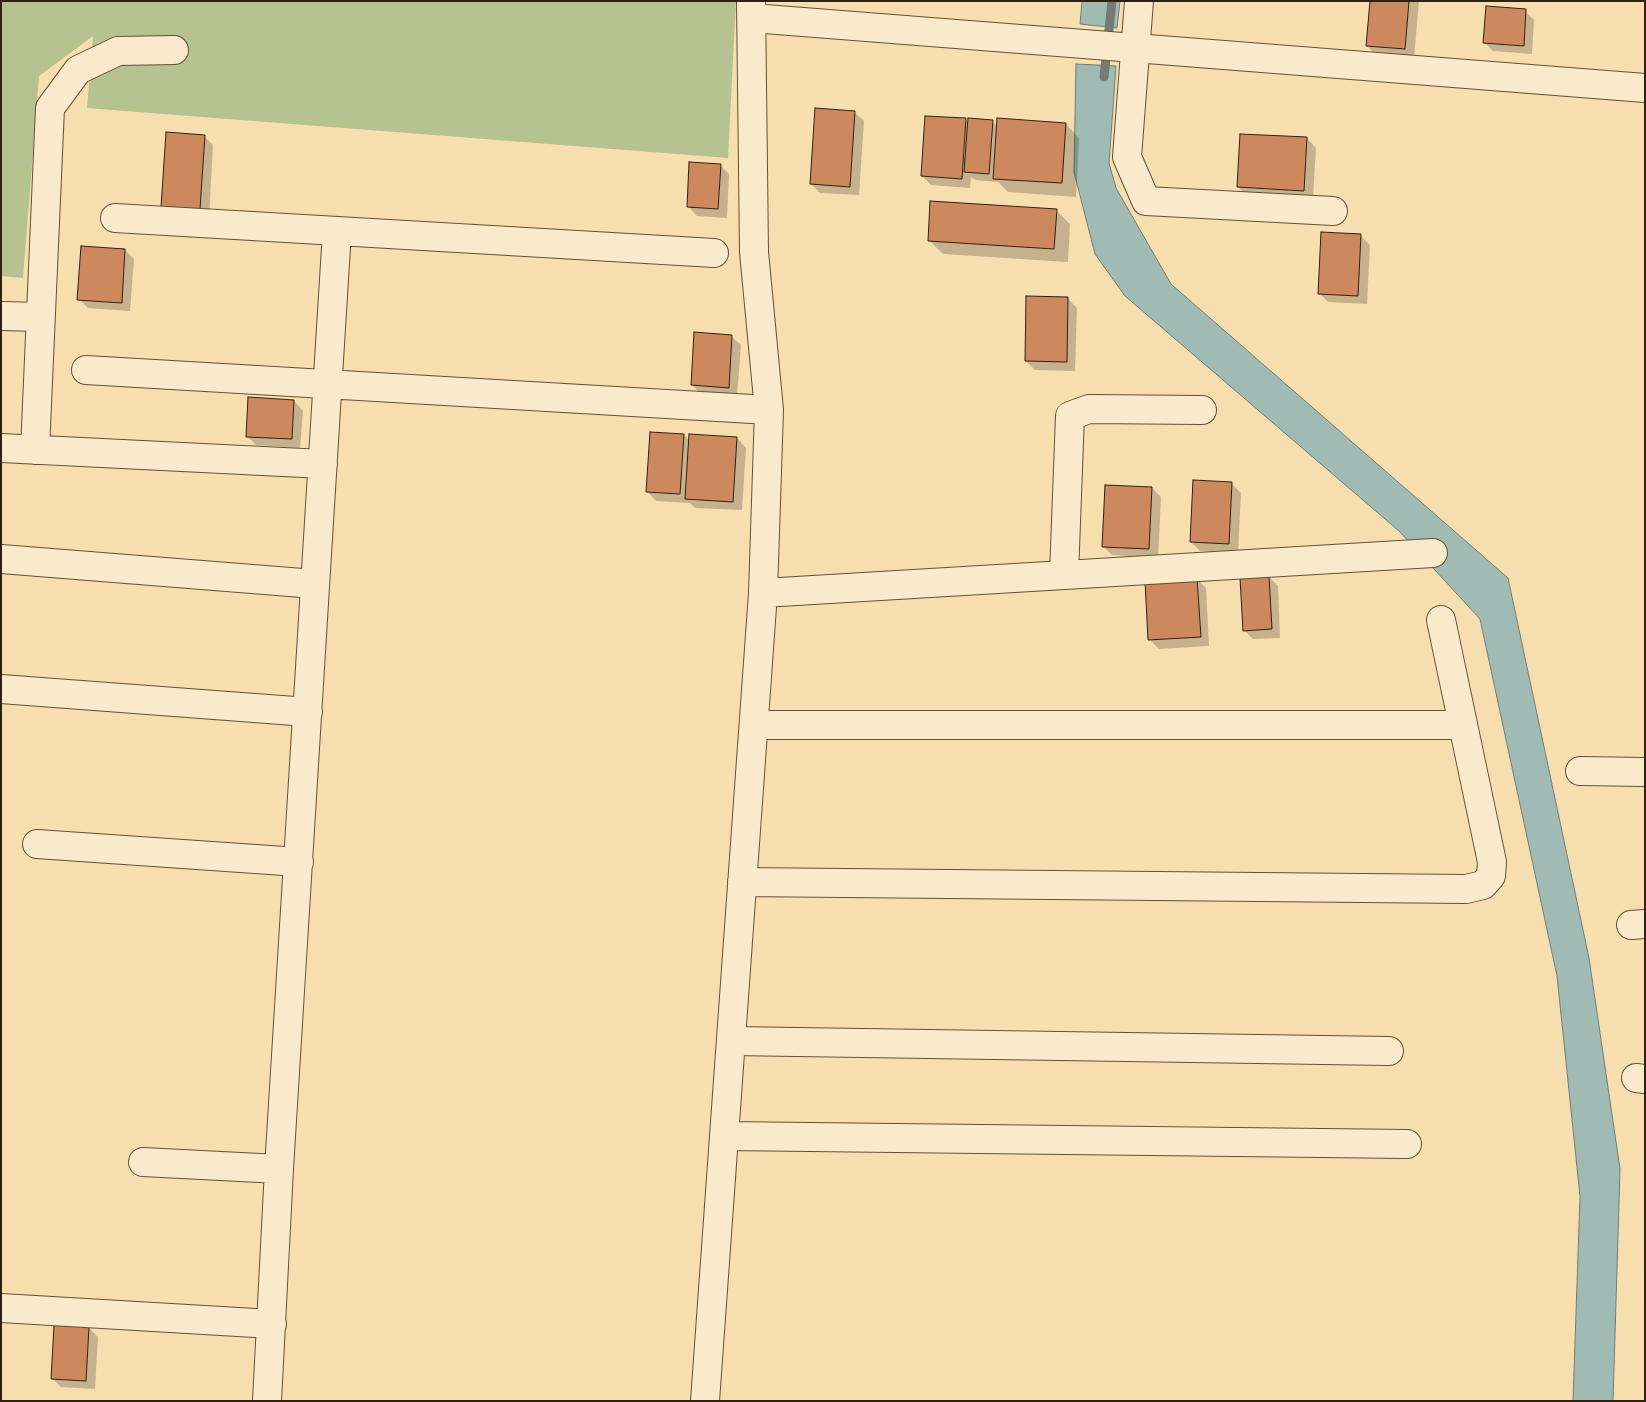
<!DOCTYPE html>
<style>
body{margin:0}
#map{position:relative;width:1646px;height:1402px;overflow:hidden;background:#f7deaf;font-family:Vollkorn,serif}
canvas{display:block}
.frame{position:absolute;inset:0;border:2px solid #302012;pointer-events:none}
</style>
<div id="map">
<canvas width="1646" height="1402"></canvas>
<div class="frame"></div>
</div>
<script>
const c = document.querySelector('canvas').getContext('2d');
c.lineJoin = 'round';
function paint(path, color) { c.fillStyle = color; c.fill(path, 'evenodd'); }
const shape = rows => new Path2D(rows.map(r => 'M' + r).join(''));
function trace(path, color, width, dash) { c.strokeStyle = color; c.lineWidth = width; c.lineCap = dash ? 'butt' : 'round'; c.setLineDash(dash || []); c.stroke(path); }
const green = shape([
 [1,1,736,1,728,158,87,108,93,36,39,76,23,278,1,276]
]);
const water = shape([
 [1082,1,1120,1,1117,28,1080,24,1082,1],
 [1076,64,1116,66,1109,163,1116,188,1171,284,1508,578,1589,958,1620,1169,1613,1401,1573,1401,1580,1196,1557,976,1480,619,1399,531,1125,296,1095,254,1074,172,1076,64]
]);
const shadow = shape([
 [1371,1,1419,1,1414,58,1376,55,1367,46],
 [1525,11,1534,20,1532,54,1493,51,1484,42],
 [854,112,864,121,859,195,820,193,811,184],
 [965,119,968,123,992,121,998,127,1066,124,1079,138,1076,197,1008,192,998,182,975,180,971,177,970,188,931,185,922,176],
 [204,136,213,145,209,218,163,207],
 [1307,138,1316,148,1313,199,1247,196,1238,187],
 [720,165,729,174,727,218,697,216,688,206],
 [1056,210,1070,224,1068,262,943,254,929,240],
 [1361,236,1370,245,1367,304,1328,302,1319,293],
 [125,250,134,259,130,311,88,308,79,299],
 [1067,298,1077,308,1075,371,1035,370,1026,361],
 [731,336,741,345,737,396,701,394,692,385],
 [294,401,303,411,300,448,256,445,247,436],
 [684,435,690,441,737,438,746,448,742,510,695,508,690,503,656,501,647,491],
 [1232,484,1241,493,1238,553,1200,551,1191,542],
 [1152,488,1161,497,1158,558,1112,555,1103,546],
 [1269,577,1278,586,1280,638,1253,639,1244,630],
 [1197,579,1206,588,1209,646,1159,649,1150,640],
 [89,1328,98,1337,95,1389,61,1387,52,1378]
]);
const stream = shape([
 [1104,77,1112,1]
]);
const building = shape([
 [1370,1,1409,1,1405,49,1366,46,1370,1],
 [1486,6,1526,9,1524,46,1483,43,1486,6],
 [815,108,855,111,850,187,810,184,815,108],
 [925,116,966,118,962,179,921,176,925,116],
 [968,118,993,120,989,174,964,172,968,118],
 [997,118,1066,123,1062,183,993,179,997,118],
 [166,132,205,135,200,209,161,207,166,132],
 [1240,134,1307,137,1304,191,1237,187,1240,134],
 [689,162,721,164,718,209,687,207,689,162],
 [930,201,1057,209,1054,249,928,241,930,201],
 [1321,232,1361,234,1358,296,1318,294,1321,232],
 [81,246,125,249,122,303,77,300,81,246],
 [1026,296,1068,297,1067,362,1025,361,1026,296],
 [694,332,732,335,729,388,691,385,694,332],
 [248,397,294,400,292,439,246,437,248,397],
 [650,432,684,434,680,494,646,492,650,432],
 [689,434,737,437,733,502,685,499,689,434],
 [1193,480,1232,482,1229,544,1190,542,1193,480],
 [1105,485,1152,487,1149,549,1102,547,1105,485],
 [1269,576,1272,629,1243,631,1240,578,1269,576],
 [1197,578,1201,637,1148,640,1145,581,1197,578],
 [54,1325,89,1327,86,1381,51,1379,54,1325]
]);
const minor = shape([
 [1139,1,1127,157,1146,201,1333,211],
 [752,18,1645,88],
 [115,218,714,253],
 [1,316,41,317],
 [86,370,769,410],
 [1,448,323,464],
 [35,450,50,108,78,70,118,51,174,50],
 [1,559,315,584],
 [1064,575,1070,416,1089,409,1202,410],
 [763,593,1433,553],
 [1,689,308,712],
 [754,725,1463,725],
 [1580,771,1645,772],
 [37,844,299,862],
 [742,882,1466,889,1483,885,1491,876,1492,862,1441,620],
 [1631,925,1645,924],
 [731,1041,1389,1051],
 [1636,1078,1645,1079],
 [725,1136,1407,1144],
 [143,1162,279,1169],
 [1,1308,272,1324],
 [267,1401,279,1169,337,231],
 [705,1401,763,593,769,410,754,252,751,1]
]);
paint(green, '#b6c290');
paint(water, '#9fbbb3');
trace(water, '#737d73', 1);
paint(shadow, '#0003');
trace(stream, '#737d73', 9);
paint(building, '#cd885d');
trace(building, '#302012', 1);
trace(minor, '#625039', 30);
trace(minor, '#faeacb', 28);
</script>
